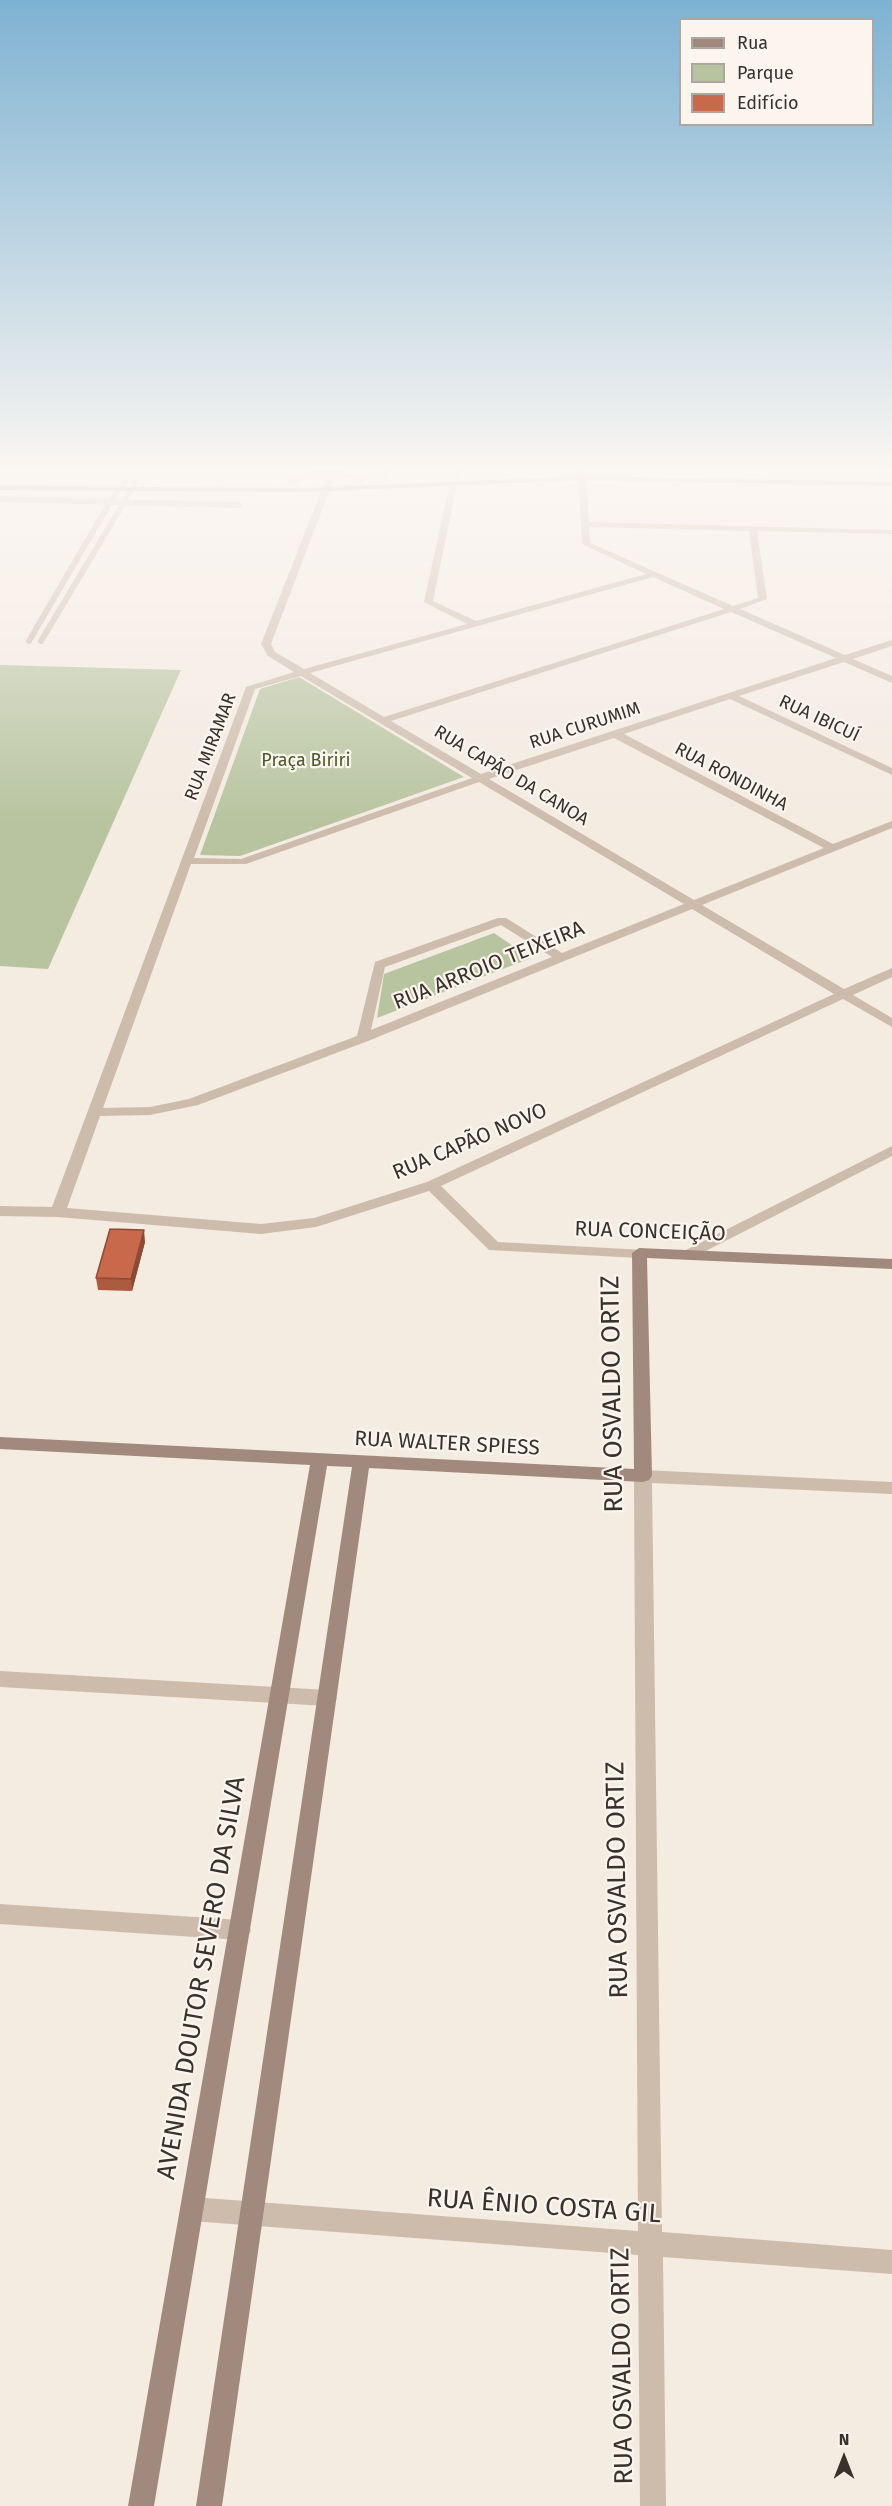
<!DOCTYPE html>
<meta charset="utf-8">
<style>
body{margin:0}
#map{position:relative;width:892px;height:2506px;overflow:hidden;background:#f4ebe1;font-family:"Fira Sans",sans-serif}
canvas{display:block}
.legend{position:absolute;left:679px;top:18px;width:195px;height:108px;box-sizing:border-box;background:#fbf5ee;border:2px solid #aea6a0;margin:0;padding:8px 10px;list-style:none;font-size:18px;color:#3b302b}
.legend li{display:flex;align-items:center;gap:12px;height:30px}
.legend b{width:30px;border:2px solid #aea6a0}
.north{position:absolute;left:814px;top:2428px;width:60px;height:60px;-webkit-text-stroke:4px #fbf5ee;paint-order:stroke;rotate:0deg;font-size:16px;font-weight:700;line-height:24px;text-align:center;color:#3b302b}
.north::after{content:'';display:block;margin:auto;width:21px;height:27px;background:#3b302b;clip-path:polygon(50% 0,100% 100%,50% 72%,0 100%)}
</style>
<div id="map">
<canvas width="892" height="2506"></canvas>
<ul class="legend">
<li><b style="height:8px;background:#a18a7d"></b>Rua</li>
<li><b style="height:16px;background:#b8c4a0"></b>Parque</li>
<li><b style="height:16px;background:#c8694b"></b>Edifício</li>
</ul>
<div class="north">N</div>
</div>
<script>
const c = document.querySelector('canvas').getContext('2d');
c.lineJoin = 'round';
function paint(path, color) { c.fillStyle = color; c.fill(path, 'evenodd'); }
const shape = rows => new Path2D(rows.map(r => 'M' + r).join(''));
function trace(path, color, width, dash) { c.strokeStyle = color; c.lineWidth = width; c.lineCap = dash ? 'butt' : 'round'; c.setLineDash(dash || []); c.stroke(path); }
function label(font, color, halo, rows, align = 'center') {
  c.font = font + ' "Fira Sans",sans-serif'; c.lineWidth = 4.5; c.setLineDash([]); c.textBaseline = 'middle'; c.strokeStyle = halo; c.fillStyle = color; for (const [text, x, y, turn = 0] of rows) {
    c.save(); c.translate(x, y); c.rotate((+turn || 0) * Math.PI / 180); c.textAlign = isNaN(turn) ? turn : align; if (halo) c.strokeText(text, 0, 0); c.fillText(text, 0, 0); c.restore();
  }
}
const green = shape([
 [0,665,181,670,48,969,0,966],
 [299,677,464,777,240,856,200,855,260,689],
 [494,933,531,958,377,1018,384,974]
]);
const lane = shape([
 [457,475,461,471],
 [386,478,387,471],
 [291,482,310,474,347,474,361,480],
 [0,499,239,505],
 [29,641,113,497,125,482],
 [41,641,136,482]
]);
const street = shape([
 [578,471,586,471,589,522,892,530,892,534,757,531,767,599,740,609,845,655,892,640,892,646,853,659,892,676,892,683,844,662,739,696,892,768,892,775,730,699,624,734,833,844,892,821,892,828,702,905,844,989,892,968,892,977,853,995,892,1018,892,1027,843,999,441,1186,498,1242,644,1250,646,1253,639,1258,489,1250,429,1191,316,1227,261,1234,58,1217,0,1216,0,1206,52,1207,246,687,294,672,268,656,261,644,326,479,333,481,271,644,275,652,304,669,467,624,424,602,450,482,457,484,433,601,476,621,646,574,582,544,578,471],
 [589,527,749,531,758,598,733,606,590,543,589,527],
 [653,577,724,609,384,717,310,673,653,577],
 [731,612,836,658,481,774,391,721,731,612],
 [301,676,472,778,241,859,194,858,255,689,301,676],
 [614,738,824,848,694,900,489,779,614,738],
 [479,782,684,904,562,953,506,918,498,918,375,962,357,1036,189,1099,150,1107,103,1108,191,864,246,864,479,782],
 [692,909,834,994,427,1182,314,1218,261,1224,67,1208,100,1116,150,1115,198,1105,368,1041,692,909],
 [501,925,552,957,371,1030,385,967,501,925],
 [892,1146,892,1156,692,1258,682,1258,679,1255,682,1252,892,1146],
 [643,1470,892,1482,892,1494,652,1483,662,2232,892,2250,892,2274,663,2257,666,2506,640,2506,638,2255,192,2221,183,2218,180,2209,183,2200,192,2197,638,2231,634,1476,637,1472,643,1470],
 [0,1671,327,1690,334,1692,337,1698,334,1704,327,1706,0,1687,0,1671],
 [0,1904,240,1920,248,1923,251,1930,248,1937,240,1940,0,1924,0,1904]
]);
const secondary = shape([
 [583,476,892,482,892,486,583,480,308,492,0,490,0,486,308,488,583,476],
 [639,1248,892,1259,892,1269,647,1258,652,1476,649,1480,643,1482,369,1468,222,2506,196,2506,352,1467,327,1466,154,2506,128,2506,310,1465,0,1449,0,1437,634,1469,632,1253,639,1248]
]);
const wall = shape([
 [145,1242,132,1291,98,1290,96,1278]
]);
const shadedWall = shape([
 [144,1230,145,1242,132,1291,131,1279]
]);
const building = shape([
 [110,1229,144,1230,131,1279,96,1278,110,1229]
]);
const farStreetnames = [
 ["RUA IBICUÍ",819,719,25],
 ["RUA CURUMIM",585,726,-18],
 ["RUA MIRAMAR",211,747,-69],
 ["RUA CAPÃO DA CANOA",511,776,31],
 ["RUA RONDINHA",731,777,28]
];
const farParknames = [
 ["Praça Biriri",306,761]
];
const streetNames = [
 ["RUA ARROIO TEIXEIRA",489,966,-22],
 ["RUA CAPÃO NOVO",470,1142,-23],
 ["RUA CONCEIÇÃO",650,1232,2],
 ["RUA WALTER SPIESS",447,1444,3]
];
const nearStreetnames = [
 ["RUA OSVALDO ORTIZ",613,1394,-91],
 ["RUA OSVALDO ORTIZ",618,1880,-91],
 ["AVENIDA DOUTOR SEVERO DA SILVA",202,1978,-80],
 ["RUA ÊNIO COSTA GIL",544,2207,4],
 ["RUA OSVALDO ORTIZ",623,2366,-91]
];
paint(green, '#b8c4a0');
trace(lane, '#cdbbac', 6);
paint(street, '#cdbbac');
paint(secondary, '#a18a7d');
paint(wall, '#ac5a40');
paint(shadedWall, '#8c4a34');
paint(building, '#c8694b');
trace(building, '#8c4a34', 1.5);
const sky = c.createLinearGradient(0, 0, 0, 822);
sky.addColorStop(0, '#7eb2d2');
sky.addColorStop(0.57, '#faf6f2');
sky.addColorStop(1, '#faf6f200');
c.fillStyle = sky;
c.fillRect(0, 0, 892, 822);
label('18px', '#3b302b', '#fbf5ee', farStreetnames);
label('18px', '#4a5a2e', '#fbf5ee', farParknames);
label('21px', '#3b302b', '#fbf5ee', streetNames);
label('26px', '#3b302b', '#fbf5ee', nearStreetnames);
</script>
